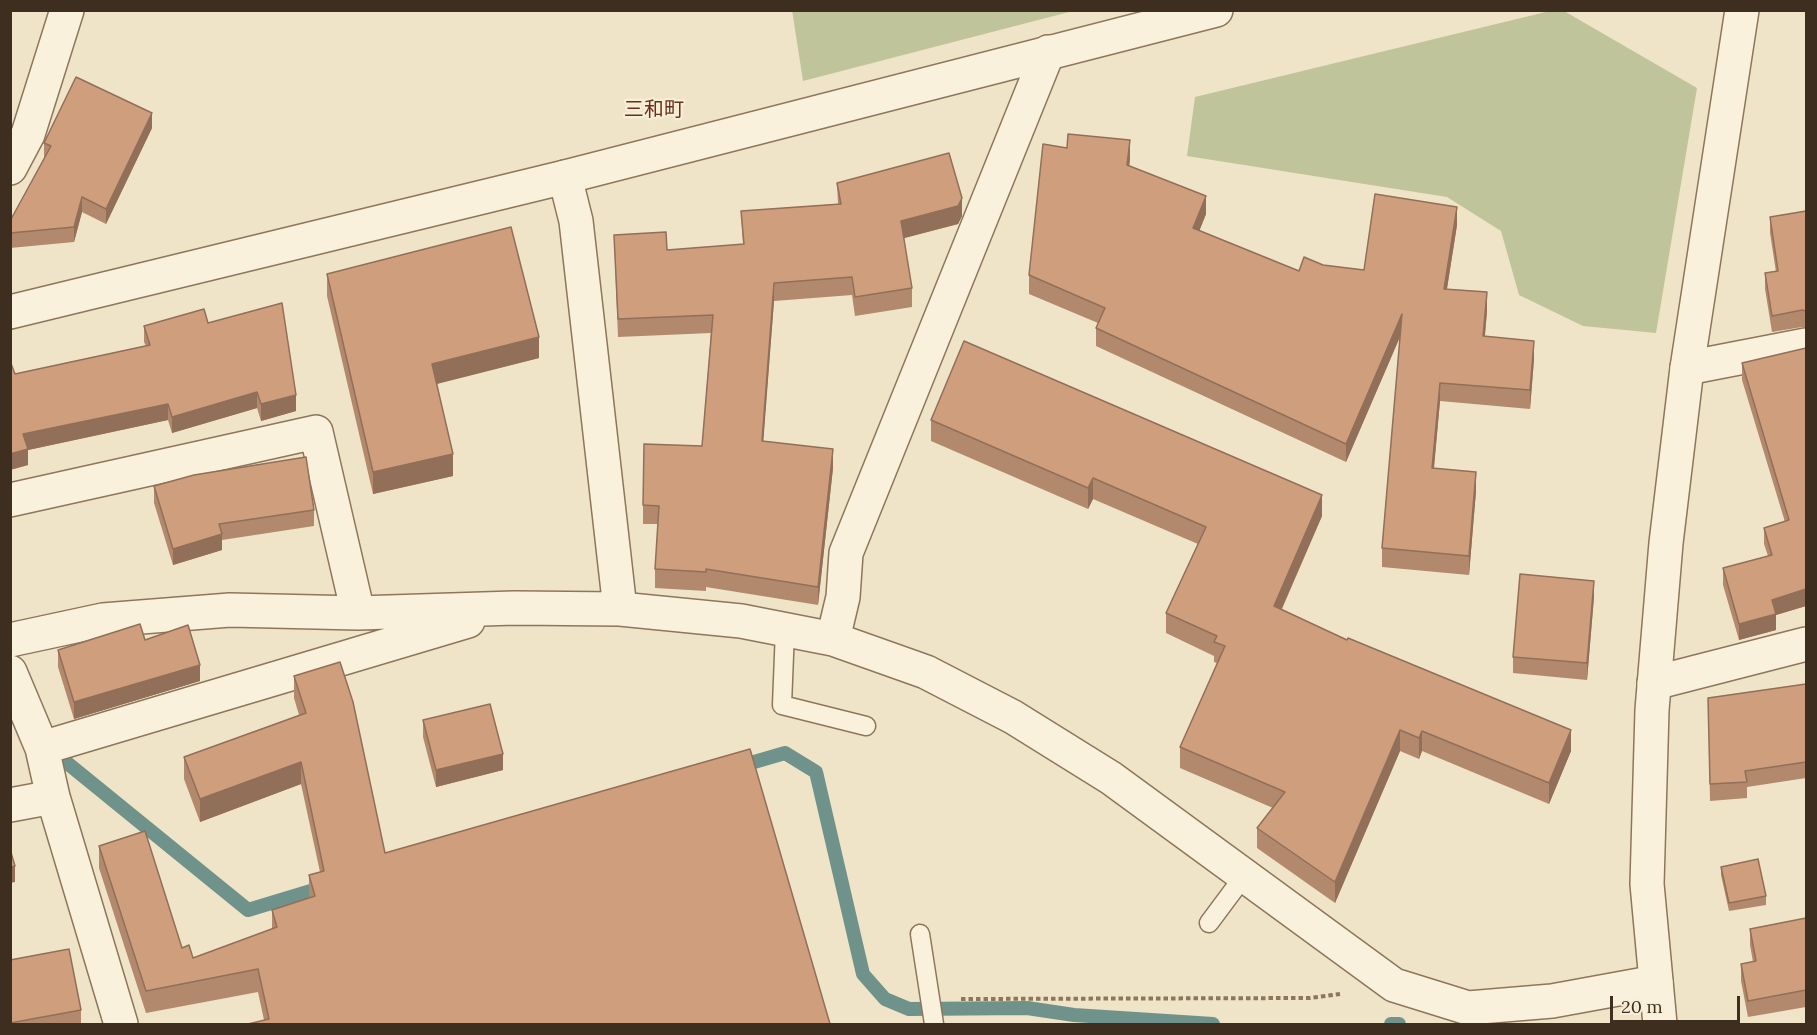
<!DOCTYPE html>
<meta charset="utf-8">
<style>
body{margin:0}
#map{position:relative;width:1817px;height:1035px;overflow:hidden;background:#f0e4c8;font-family:Lora,serif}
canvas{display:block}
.frame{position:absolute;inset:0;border:12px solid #3d2e20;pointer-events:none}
.scale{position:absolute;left:1610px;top:996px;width:130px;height:27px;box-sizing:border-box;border:3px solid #3d2e20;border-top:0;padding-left:8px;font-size:18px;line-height:21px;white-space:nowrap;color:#3d2e20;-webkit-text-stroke:4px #f7eed8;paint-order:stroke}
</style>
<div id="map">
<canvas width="1817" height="1035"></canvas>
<div class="frame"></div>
<div class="scale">20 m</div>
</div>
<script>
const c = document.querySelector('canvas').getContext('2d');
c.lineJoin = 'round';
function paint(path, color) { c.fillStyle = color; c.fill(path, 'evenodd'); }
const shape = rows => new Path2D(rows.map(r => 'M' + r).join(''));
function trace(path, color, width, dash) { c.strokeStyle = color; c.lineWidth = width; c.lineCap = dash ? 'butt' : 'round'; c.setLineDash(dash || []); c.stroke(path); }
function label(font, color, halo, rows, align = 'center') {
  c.font = font + ' Lora,"Noto Sans JP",serif'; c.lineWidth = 4.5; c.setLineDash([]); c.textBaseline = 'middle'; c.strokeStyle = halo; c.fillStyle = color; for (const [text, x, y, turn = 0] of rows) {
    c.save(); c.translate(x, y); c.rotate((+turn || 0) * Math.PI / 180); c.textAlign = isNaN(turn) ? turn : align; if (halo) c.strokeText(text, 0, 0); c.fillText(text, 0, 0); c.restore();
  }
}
const cemetery = shape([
 [792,10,1073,10,1073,11,803,81],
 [1554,10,1564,11,1697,88,1656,333,1583,326,1519,295,1501,231,1447,197,1187,156,1195,97]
]);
const stream = shape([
 [50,749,248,910,324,887],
 [737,767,785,753,816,772,863,974,885,999,909,1009,1027,1008,1074,1015,1213,1024],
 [1391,1024,1399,1024]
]);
const path = shape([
 [961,999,1310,998,1340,994]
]);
const service = shape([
 [785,630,782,705,866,726],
 [1209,923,1244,876],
 [920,934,934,1024]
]);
const minor = shape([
 [10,168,28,134,67,10],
 [565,177,576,221,620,609],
 [1687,368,1806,345],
 [10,500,316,432,358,613],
 [833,639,843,597,846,553,1048,52],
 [10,640,103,620,230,610,358,613,514,608,620,609,741,621,833,639,926,672,1013,717,1111,778,1394,985,1468,1008,1552,1001,1656,982],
 [10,672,42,748,53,797,121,1024],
 [1654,683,1806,644],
 [42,748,468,621],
 [10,805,53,797]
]);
const tertiary = shape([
 [10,312,565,177,1216,10],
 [1660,1024,1647,884,1652,710,1666,543,1687,368,1742,10]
]);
const wall = shape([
 [152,128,106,224,82,212,74,242,10,248,10,221,44,158,44,143],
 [1130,159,1129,166,1206,214,1199,231,1299,271,1323,265,1364,270,1457,225,1447,289,1487,311,1485,336,1534,359,1530,409,1440,401,1434,469,1476,491,1469,575,1382,567,1382,548,1400,337,1346,462,1096,346,1096,328,1098,323,1029,294,1029,275],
 [837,183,962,216,958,224,903,238,912,288,912,307,855,316,852,295,774,301,763,441,833,468,818,605,706,587,706,591,655,588,655,569,658,524,643,524,643,505,702,446,711,333,618,337,614,235,667,250,743,244,741,211,838,204],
 [1806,211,1806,327,1802,327,1772,332,1765,289,1765,273,1776,272,1770,233,1770,217],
 [327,274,539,358,437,384,453,476,373,494,327,296],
 [208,323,296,411,261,421,257,408,172,433,168,420,28,450,28,465,10,470,10,361,15,374,146,346,144,342,144,326],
 [1806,348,1806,606,1776,615,1776,630,1739,640,1723,585,1723,568,1768,556,1764,544,1764,528,1785,522,1742,380,1742,363],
 [931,420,1322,516,1282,609,1571,751,1549,804,1422,751,1419,759,1400,751,1335,903,1257,848,1257,828,1273,808,1180,768,1180,747,1217,663,1214,662,1214,656,1166,633,1166,613,1198,544,1093,499,1088,509,931,441],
 [154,486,314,510,314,526,222,540,222,550,173,565,154,503],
 [1594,597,1587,680,1513,673,1513,657],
 [145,640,200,681,74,719,58,667,58,650],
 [294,676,385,853,830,1024,264,1020,258,992,146,1013,99,868,99,846,182,948,193,958,272,929,272,910,309,898,309,875,320,872,301,784,200,822,184,779,184,757,299,715,294,698],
 [1806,684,1806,778,1747,787,1747,798,1710,801,1708,698],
 [423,720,503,770,436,787,423,737],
 [1721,867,1766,896,1766,905,1729,911,1721,875],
 [1806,918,1806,1007,1748,1017,1741,981,1741,964,1753,962,1750,945,1750,929],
 [10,960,81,1010,81,1024,10,1024]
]);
const shadedWall = shape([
 [152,113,152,128,106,224,106,209],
 [1130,140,1130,159,1127,183,1127,165],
 [1206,196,1206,214,1193,247,1193,228],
 [82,197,82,212,74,242,74,227],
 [962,198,962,216,958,224,901,239,901,221],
 [1457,207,1457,225,1444,307,1444,289],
 [774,283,774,301,762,459,762,441],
 [1487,292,1487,311,1483,355,1483,336],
 [1402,314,1402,332,1346,462,1346,444],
 [539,337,539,358,432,385,432,364],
 [1534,341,1534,359,1530,409,1530,390],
 [1440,383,1440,401,1432,487,1432,468],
 [257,392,257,408,172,433,172,417],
 [296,395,296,411,261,421,261,404],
 [168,404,168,420,28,450,28,465,10,470,10,454,23,434],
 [833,449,833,468,818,605,818,587],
 [453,454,453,476,373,494,373,472],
 [1476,472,1476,491,1469,575,1469,556],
 [1093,478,1093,499,1088,509,1088,488],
 [1322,495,1322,516,1274,626,1274,606],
 [222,534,222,550,173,565,173,549],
 [1594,581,1594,597,1587,680,1587,663],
 [1806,589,1806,606,1776,615,1776,630,1739,640,1739,624,1772,600],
 [200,665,200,681,74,719,74,702],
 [1400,730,1400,751,1335,903,1335,882],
 [1571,730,1571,751,1549,804,1549,783],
 [1422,731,1422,751,1419,759,1419,738],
 [503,754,503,770,436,787,436,770],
 [301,762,301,784,200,822,200,799],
 [15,866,15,882,10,883,10,867]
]);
const building = shape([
 [76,77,152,113,106,209,82,197,74,227,10,233,10,221,51,146,44,143,76,77],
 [1068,134,1130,140,1127,165,1206,196,1193,228,1299,271,1304,257,1323,265,1364,270,1375,194,1457,207,1444,289,1487,292,1483,336,1534,341,1530,390,1440,383,1432,468,1476,472,1469,556,1382,548,1402,314,1346,444,1096,328,1105,308,1029,275,1043,144,1067,148,1068,134],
 [949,153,962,198,958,206,901,221,912,288,855,297,852,277,774,283,762,441,833,449,818,587,706,569,706,572,655,569,659,506,643,505,644,444,702,446,713,315,618,319,614,235,666,232,667,250,744,244,741,211,841,204,837,183,949,153],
 [1806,211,1806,311,1802,310,1772,316,1765,273,1778,271,1770,217,1806,211],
 [511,227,539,337,432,364,453,454,373,472,327,274,511,227],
 [282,303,296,395,261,404,257,392,172,417,168,404,23,434,28,449,10,454,10,361,15,374,150,345,144,326,204,309,208,323,282,303],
 [964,341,1322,495,1274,606,1347,640,1348,638,1571,730,1549,783,1422,731,1419,738,1400,730,1335,882,1257,828,1285,792,1180,747,1225,646,1214,642,1217,636,1166,613,1206,527,1093,478,1088,488,931,420,964,341],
 [1806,348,1806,589,1772,600,1776,614,1739,624,1723,568,1772,555,1764,528,1789,520,1742,363,1806,348],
 [306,457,314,510,219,524,222,534,173,549,154,486,194,475,306,457],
 [1520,574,1594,581,1587,663,1513,657,1520,574],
 [140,624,145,640,188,625,200,665,74,702,58,650,140,624],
 [340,662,353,702,385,853,750,749,830,1024,248,1024,269,1019,258,969,146,991,99,846,145,831,182,948,189,945,193,958,277,927,272,910,315,896,309,875,324,871,301,762,200,799,184,757,306,713,294,676,340,662],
 [1806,684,1806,762,1745,771,1747,782,1710,784,1708,698,1806,684],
 [490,704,503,754,436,770,423,720,490,704],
 [10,849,15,866,10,867,10,849],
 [1758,859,1766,896,1729,903,1721,867,1758,859],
 [1806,918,1806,990,1748,1001,1741,964,1756,961,1750,929,1806,918],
 [69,949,81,1010,10,1023,10,960,69,949]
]);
const quarterNames = [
 ["三和町",654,110]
];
paint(cemetery, '#bfc49a');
trace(stream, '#6f938a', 14);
trace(service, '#8d765c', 21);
trace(minor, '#8d765c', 36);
trace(tertiary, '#8d765c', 36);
trace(path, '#8d765c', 4, [4.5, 3]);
trace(service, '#faf1dc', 18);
trace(minor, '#faf1dc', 33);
trace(tertiary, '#faf1dc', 33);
paint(wall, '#b2896c');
paint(shadedWall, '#916f58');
paint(building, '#cf9f7d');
trace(building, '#916f58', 1.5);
label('20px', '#6b2e1e', '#f7eed8', quarterNames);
</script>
